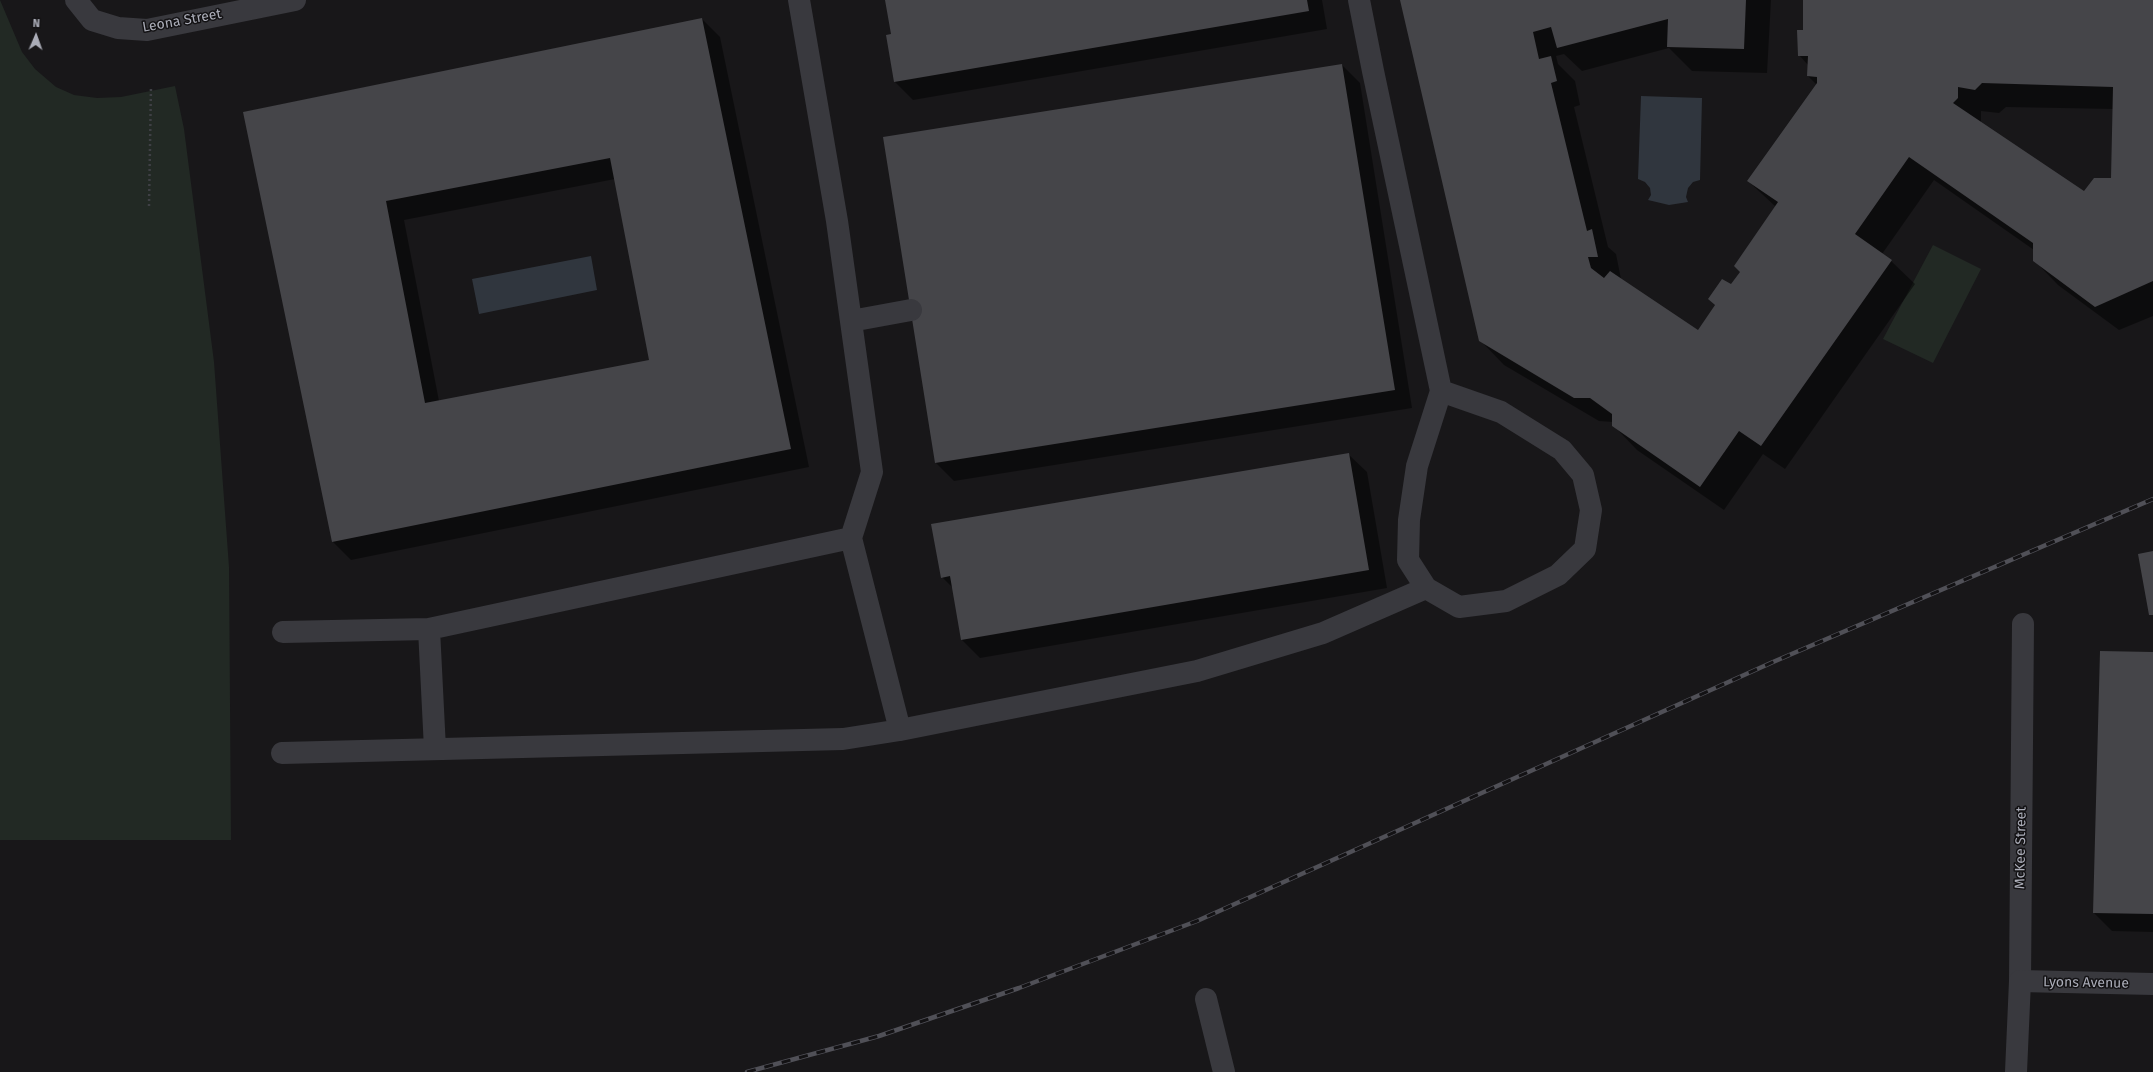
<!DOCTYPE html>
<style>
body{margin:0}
#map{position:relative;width:2153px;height:1072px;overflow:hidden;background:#181719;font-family:"Fira Sans",sans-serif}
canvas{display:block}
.north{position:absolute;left:16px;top:16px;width:40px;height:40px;-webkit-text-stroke:3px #131214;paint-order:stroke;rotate:2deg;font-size:11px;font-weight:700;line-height:16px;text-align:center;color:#abadb8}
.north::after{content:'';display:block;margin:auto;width:14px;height:18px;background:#abadb8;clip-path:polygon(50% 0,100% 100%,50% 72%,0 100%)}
</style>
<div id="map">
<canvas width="2153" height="1072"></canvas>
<div class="north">N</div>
</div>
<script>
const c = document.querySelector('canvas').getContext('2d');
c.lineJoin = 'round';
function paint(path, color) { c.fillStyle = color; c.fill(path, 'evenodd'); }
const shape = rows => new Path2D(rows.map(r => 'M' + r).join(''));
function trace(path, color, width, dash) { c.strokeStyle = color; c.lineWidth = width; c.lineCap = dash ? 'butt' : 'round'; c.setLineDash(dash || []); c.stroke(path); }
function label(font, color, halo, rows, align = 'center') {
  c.font = font + ' "Fira Sans",sans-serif'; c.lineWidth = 3; c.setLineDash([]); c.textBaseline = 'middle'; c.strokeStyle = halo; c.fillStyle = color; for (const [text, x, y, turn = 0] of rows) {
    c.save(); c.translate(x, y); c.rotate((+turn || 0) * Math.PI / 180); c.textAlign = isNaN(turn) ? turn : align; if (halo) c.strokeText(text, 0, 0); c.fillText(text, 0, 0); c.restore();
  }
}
const green = shape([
 [0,0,22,52,35,69,56,87,74,95,97,98,121,97,175,86,184,129,214,362,229,567,231,840,0,840],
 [1933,245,1981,269,1933,363,1883,339]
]);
const water = shape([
 [1641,96,1702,98,1700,180,1693,182,1688,188,1686,197,1688,202,1669,205,1648,200,1651,195,1650,188,1645,182,1638,179],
 [591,256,597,290,479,314,472,279]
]);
const shadow = shape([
 [886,0,1322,0,1327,29,913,100,895,82,892,34],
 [1401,0,1771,0,1767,73,1692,71,1669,48,1582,71,1564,54,1556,56,1558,64,1575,81,1580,105,1574,107,1608,247,1616,254,1621,279,1698,331,1715,305,1709,299,1731,285,1741,272,1776,207,1748,181,1817,85,1808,76,1808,65,1799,55,1804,31,1804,0,2153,0,2153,316,2119,330,2058,285,2034,260,2034,250,1934,180,1882,254,1891,261,1915,284,1785,469,1763,454,1724,510,1637,450,1613,425,1613,422,1599,421,1504,365,1480,340],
 [2006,107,2114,109,2112,179,2085,193,1981,123,1981,111,1999,113],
 [702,19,720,37,809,467,351,560,333,542,244,112],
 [615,179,650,361,439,401,404,220],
 [1342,65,1360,83,1412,408,954,481,936,463,884,138],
 [1348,454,1367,472,1387,588,980,658,962,640,953,588,942,577],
 [2153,653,2153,932,2112,931,2094,913]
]);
const building = shape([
 [885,0,1307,0,1309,11,894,82,886,35,891,34],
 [1400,0,1746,0,1744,49,1667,47,1668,19,1557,48,1551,27,1533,32,1539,59,1551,56,1557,81,1551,83,1587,231,1592,229,1598,257,1588,257,1591,268,1604,278,1610,271,1698,330,1715,305,1708,299,1722,279,1731,284,1740,272,1734,266,1778,202,1747,181,1817,83,1817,77,1807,76,1808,56,1798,56,1797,30,1803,30,1803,0,2153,0,2153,281,2095,307,2033,261,2033,243,1909,157,1855,234,1892,260,1761,446,1739,431,1700,487,1612,426,1612,414,1590,398,1574,398,1479,341],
 [1982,83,2113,87,2111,178,2094,178,2084,191,1953,103,1958,98,1958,87,1975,90],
 [702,18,791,449,332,542,243,112],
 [610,158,649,360,425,403,386,201],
 [1342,64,1395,390,935,463,883,137],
 [1349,453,1369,570,961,640,950,576,941,578,931,524],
 [2153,551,2153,615,2149,615,2138,554],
 [2100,651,2153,652,2153,914,2093,913]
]);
const path = shape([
 [149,206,151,86]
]);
const service = shape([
 [1359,0,1373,71,1441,391,1417,466,1409,520,1408,560,1426,588,1459,607,1506,601,1558,575,1585,549,1591,510,1583,475,1562,450,1501,412,1441,391],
 [851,321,911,310],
 [851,538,900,730],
 [429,629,435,749],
 [283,632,429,629,851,538,872,472,837,221,799,0],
 [282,753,843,739,900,730,1197,671,1323,633,1426,588]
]);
const minor = shape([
 [76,0,92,20,118,28,147,30,295,0],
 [2020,981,2023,624],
 [1206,999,1224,1072]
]);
const tertiary = shape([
 [2016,1072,2020,981,2153,984]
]);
const rail = shape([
 [747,1072,879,1036,1019,988,1197,921,1773,662,2153,499]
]);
const streetNames = [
 ["Leona Street",182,21,-10],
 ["McKee Street",2021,848,-89],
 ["Lyons Avenue",2086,983,1]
];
paint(green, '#222924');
paint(water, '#30363e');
paint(shadow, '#0007');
paint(building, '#454549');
trace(path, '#3f4045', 2.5, [2, 3]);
trace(service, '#39393e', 22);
trace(minor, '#39393e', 22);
trace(tertiary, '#39393e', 22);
trace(rail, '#505057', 4.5);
trace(rail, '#131214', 3, [9]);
label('14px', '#abadb8', '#131214', streetNames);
</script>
